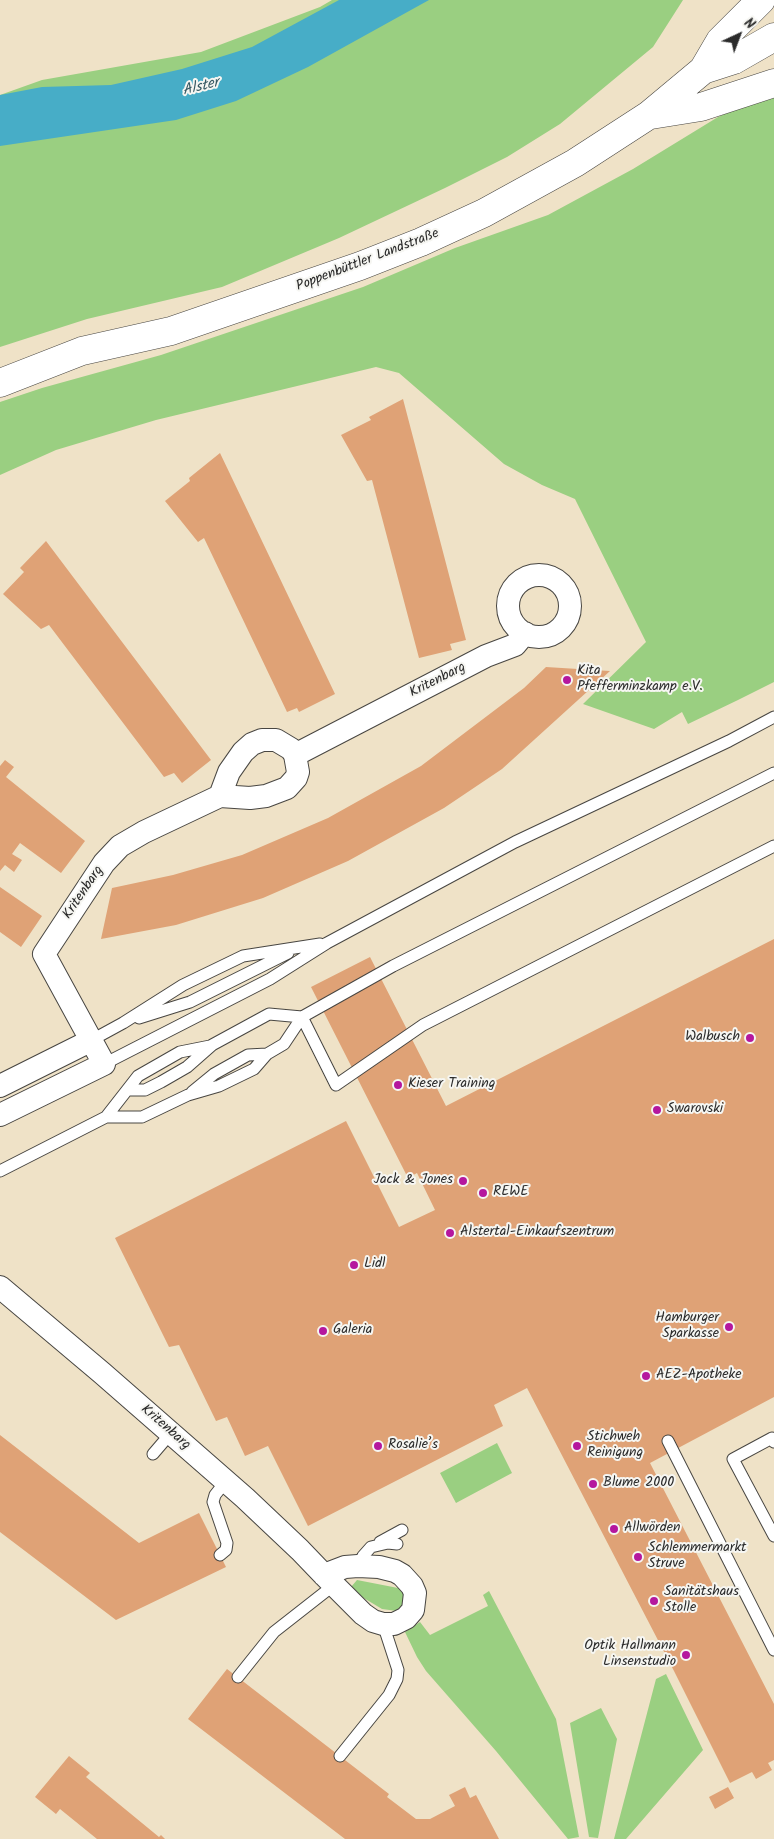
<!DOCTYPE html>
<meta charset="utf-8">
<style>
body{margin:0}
#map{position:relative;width:774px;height:1839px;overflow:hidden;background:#efe2c7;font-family:Kalam,sans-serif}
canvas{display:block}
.north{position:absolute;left:714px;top:10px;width:50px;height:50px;-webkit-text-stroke:4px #f6f6f2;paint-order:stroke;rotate:43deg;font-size:14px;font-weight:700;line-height:20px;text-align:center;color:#2b2b2b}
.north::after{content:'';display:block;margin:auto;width:18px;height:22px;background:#2b2b2b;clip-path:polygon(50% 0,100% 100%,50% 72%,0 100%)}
</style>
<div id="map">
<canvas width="774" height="1839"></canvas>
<div class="north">N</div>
</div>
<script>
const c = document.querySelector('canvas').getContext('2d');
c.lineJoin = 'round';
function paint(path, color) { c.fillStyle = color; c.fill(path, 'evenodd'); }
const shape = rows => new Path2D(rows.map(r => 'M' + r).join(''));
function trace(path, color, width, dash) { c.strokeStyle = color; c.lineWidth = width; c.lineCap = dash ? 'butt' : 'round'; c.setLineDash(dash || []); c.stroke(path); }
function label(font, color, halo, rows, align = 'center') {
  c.font = font + ' Kalam,sans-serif'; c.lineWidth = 4; c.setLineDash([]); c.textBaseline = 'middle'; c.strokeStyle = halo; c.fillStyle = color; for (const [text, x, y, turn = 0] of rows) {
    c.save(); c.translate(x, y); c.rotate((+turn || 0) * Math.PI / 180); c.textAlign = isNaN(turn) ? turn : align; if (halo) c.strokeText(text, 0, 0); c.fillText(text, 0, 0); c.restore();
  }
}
const green = shape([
 [332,0,683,0,653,47,560,124,507,157,445,188,339,238,222,287,87,319,0,347,0,95,42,80,201,52,320,7],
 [774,94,774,682,738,700,688,724,682,712,654,729,583,704,646,642,575,499,542,485,504,464,399,373,376,367,156,420,56,450,0,475,0,402,42,388,161,355,363,287,455,248,548,215,633,169,718,117,762,97],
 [497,1443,512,1473,456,1503,440,1473],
 [357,1580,398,1588,404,1594,404,1603,397,1611,382,1609,352,1591,351,1587],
 [489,1591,556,1719,579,1837,568,1839,496,1751,426,1671,417,1657,405,1632,420,1622,430,1635,488,1606,483,1595],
 [666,1674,703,1750,626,1839,614,1839,656,1679],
 [601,1708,617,1739,598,1838,589,1837,570,1723]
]);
const water = shape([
 [339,0,429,0,308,67,236,101,176,120,0,146,0,95,42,87,111,85,182,69,252,47]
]);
const building = shape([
 [403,399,466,640,450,644,452,650,419,658,372,480,367,481,341,435,371,420,369,417],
 [220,453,335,694,299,712,297,708,287,712,204,538,198,542,165,501,190,481,189,478],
 [46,541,211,760,182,783,174,773,164,777,49,625,41,629,3,594,24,572,20,568],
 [546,667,610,671,502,769,444,808,348,861,263,898,176,925,101,939,112,888,173,875,242,855,328,818,421,766,524,688],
 [5,760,14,767,6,777,85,841,61,873,20,843,12,854,22,860,14,872,5,865,0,871,0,766],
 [0,887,42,916,21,947,0,932],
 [774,939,774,1397,650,1463,774,1704,774,1760,768,1763,772,1770,756,1779,752,1772,730,1783,674,1671,527,1388,494,1405,503,1426,308,1526,268,1446,245,1456,227,1417,216,1421,179,1345,169,1347,115,1238,346,1121,399,1227,435,1210,417,1173,408,1178,311,987,370,957,446,1106],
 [0,1435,139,1543,199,1513,226,1567,116,1620,0,1532],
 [227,1669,389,1794,387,1797,416,1819,430,1819,455,1806,449,1795,465,1787,470,1798,476,1795,499,1839,345,1839,188,1719],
 [69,1756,90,1773,86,1777,159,1837,161,1835,165,1839,97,1839,60,1809,56,1814,35,1797],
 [728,1787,734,1798,715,1809,709,1797]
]);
const service = shape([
 [302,1017,336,1085,423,1025,774,846],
 [139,1018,190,1002,288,953],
 [90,1041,123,1023,183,985,243,956,320,944],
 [104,1064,270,979,327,943,515,842,729,741,774,717],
 [128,1090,145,1090,161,1082,187,1067,212,1045,269,1014,302,1017],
 [192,1092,214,1074,248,1055,267,1054],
 [106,1117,138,1076,180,1052,210,1046],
 [0,1171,106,1117,142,1117,188,1095,219,1086,254,1069,267,1054,284,1044,302,1017,393,966,774,773],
 [668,1441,774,1650],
 [774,1442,772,1438,733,1459,774,1536],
 [153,1454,171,1433],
 [380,1542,402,1530],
 [220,1555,226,1550,227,1543,213,1502,215,1495,226,1481],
 [358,1566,363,1556,371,1547,388,1543,397,1544],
 [238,1677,274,1632,334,1585],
 [340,1756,389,1695,397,1679,398,1670,383,1624]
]);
const minor = shape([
 '508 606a31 31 0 1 1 62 0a31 31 0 1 1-62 0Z',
 [295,755,486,656,515,645,525,633],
 [0,1086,90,1041],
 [0,1115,104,1064,44,954,104,863,120,846,144,832,220,796,250,798,266,796,287,788,296,778,298,772,295,755,291,749,276,740,262,740,252,744,243,752,229,772,220,796],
 [0,1287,102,1373,245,1498,300,1550,324,1575,363,1614,373,1621,383,1624,394,1624,406,1618,413,1610,415,1593,412,1586,402,1575,395,1571,379,1567,358,1566,345,1567,324,1575]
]);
const secondary = shape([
 [703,70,734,60,774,37],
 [651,115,701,107,774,83],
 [0,383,82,351,171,331,360,266,421,242,484,213,575,163,649,115,703,70,720,41,761,0]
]);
const markers = [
 [567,680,5,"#b5179e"],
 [750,1038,5,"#b5179e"],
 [398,1085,5,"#b5179e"],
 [657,1110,5,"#b5179e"],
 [463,1181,5,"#b5179e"],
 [483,1193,5,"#b5179e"],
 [450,1233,5,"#b5179e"],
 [354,1265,5,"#b5179e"],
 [729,1327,5,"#b5179e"],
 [323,1331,5,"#b5179e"],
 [646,1376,5,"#b5179e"],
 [378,1446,5,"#b5179e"],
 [577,1446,5,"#b5179e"],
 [593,1484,5,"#b5179e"],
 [614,1529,5,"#b5179e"],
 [638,1557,5,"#b5179e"],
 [654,1601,5,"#b5179e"],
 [686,1655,5,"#b5179e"]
];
const streetNames = [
 ["Poppenbüttler Landstraße",368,261,-21],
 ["Kritenbarg",438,681,-27],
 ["Kritenbarg",84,893,-56],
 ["Kritenbarg",165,1428,41]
];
const poiNames = [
 ["Kita",577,672],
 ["Pfefferminzkamp e.V.",577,688],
 ["Walbusch",740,1038,"right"],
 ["Kieser Training",408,1085],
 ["Swarovski",667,1110],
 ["Jack & Jones",453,1181,"right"],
 ["REWE",493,1193],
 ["Alstertal-Einkaufszentrum",460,1233],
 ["Lidl",364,1265],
 ["Hamburger",719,1319,"right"],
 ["Sparkasse",719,1335,"right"],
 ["Galeria",333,1331],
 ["AEZ-Apotheke",656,1376],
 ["Stichweh",587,1438],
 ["Reinigung",587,1454],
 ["Rosalie’s",388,1446],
 ["Blume 2000",603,1484],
 ["Allwörden",624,1529],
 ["Schlemmermarkt",648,1549],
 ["Struve",648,1565],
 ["Sanitätshaus",664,1593],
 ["Stolle",664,1609],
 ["Optik Hallmann",676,1647,"right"],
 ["Linsenstudio",676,1663,"right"]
];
const waterNames = [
 ["Alster",201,88,-14]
];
paint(green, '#9acf81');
paint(water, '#47adc7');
paint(building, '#dfa276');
trace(service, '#484642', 13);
trace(minor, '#484642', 24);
trace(secondary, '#484642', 29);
trace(service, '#fff', 11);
trace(minor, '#fff', 22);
trace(secondary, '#fff', 28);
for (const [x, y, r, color] of markers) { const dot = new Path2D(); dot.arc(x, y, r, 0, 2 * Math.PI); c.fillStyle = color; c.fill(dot); trace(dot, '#f6f6f2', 2); }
label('14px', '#2b2b2b', '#f6f6f2', streetNames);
label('14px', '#2b2b2b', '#f6f6f2', poiNames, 'left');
label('italic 15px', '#355862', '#f6f6f2', waterNames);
</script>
